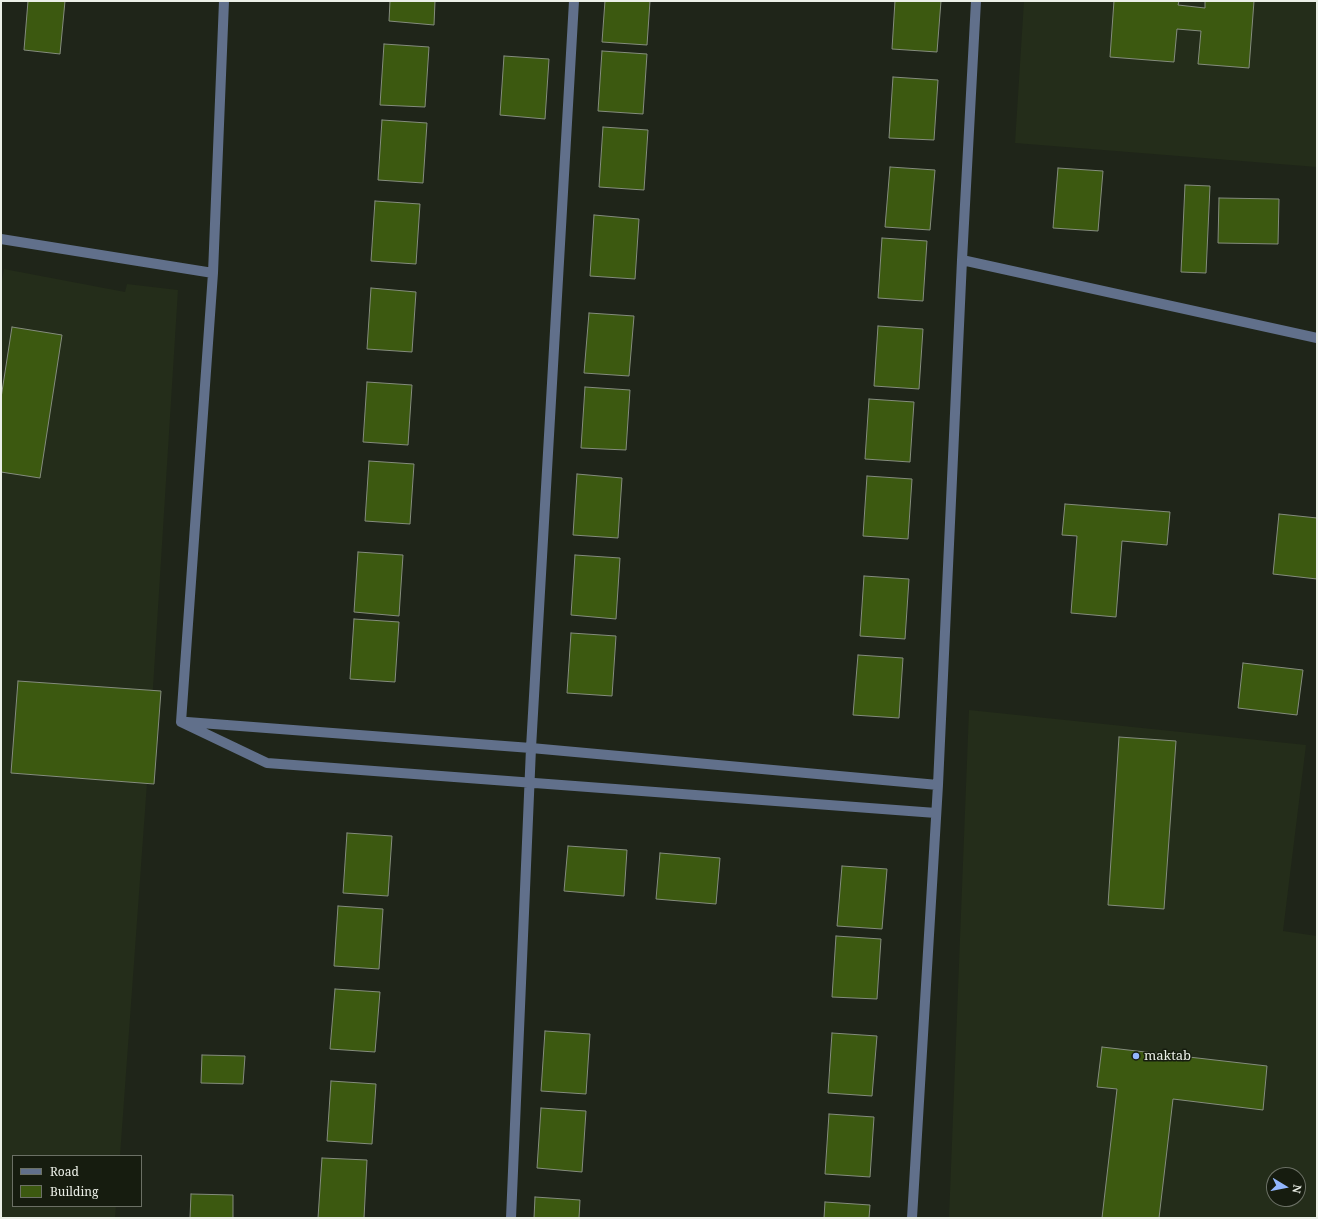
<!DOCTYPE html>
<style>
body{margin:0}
#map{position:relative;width:1318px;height:1219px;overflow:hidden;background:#1f2519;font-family:"Noto Serif",serif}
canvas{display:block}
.frame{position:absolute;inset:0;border:2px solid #ebefe7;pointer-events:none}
.legend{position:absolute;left:12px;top:1155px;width:130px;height:52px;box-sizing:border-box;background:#161c0f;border:1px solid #6b7065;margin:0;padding:5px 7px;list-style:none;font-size:12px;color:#ebefe7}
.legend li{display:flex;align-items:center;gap:8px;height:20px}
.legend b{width:20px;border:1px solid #6b7065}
.north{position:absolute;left:1266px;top:1167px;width:40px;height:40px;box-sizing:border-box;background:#161c0f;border:1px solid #6b7065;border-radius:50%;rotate:100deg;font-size:11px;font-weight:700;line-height:16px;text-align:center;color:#ebefe7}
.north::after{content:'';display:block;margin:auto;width:14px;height:18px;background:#93b7fd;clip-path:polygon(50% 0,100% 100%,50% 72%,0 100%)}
</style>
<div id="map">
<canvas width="1318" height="1219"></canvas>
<div class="frame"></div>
<ul class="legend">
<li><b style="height:5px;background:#61708b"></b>Road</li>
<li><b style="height:11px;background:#3c5910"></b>Building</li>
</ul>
<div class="north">N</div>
</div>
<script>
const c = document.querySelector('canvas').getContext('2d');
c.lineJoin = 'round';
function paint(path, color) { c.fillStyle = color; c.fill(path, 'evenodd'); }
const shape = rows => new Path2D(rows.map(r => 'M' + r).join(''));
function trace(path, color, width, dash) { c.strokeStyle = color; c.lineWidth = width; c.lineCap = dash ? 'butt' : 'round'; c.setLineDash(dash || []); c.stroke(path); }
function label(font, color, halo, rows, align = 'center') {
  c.font = font + ' "Noto Serif",serif'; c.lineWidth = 3; c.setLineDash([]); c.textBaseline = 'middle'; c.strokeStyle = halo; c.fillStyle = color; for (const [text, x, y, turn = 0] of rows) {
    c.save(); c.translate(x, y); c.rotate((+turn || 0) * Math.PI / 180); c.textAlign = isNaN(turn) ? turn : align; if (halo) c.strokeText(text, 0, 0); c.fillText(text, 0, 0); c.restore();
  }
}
const built = shape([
 [1024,1,1317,1,1317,167,1015,143],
 [4,269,125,292,127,284,178,290,147,783,120,1156,13,1156,13,1206,116,1206,115,1218,1,1218,1,287],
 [969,710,1306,745,1283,931,1317,936,1317,1218,949,1218],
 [1274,1175,1298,1175,1298,1199,1274,1199]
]);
const building = shape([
 [28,1,65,1,60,54,24,50,28,1],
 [390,1,435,1,434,25,389,21,390,1],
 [605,1,650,1,647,45,602,42,605,1],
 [895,1,941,1,937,52,892,49,895,1],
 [1114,1,1179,1,1178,5,1205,8,1205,1,1254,1,1249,68,1198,64,1201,31,1177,29,1174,62,1110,57,1114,1],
 [384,44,429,47,425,107,380,105,384,44],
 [602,51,647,54,643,114,598,111,602,51],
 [504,56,549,59,545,119,500,115,504,56],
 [893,77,938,80,934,140,889,138,893,77],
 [382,120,427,123,423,183,378,180,382,120],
 [603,127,648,130,644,190,599,187,603,127],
 [890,167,935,170,930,230,885,227,890,167],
 [1058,168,1103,171,1098,231,1053,228,1058,168],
 [1185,185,1210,186,1206,273,1181,272,1185,185],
 [1219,198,1279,199,1278,244,1218,243,1219,198],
 [375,201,420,204,416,264,371,261,375,201],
 [594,215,639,219,635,279,590,276,594,215],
 [882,238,927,241,923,301,878,298,882,238],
 [371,288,416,292,412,352,367,349,371,288],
 [589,313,634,316,629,376,584,373,589,313],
 [878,326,923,329,919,389,874,386,878,326],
 [12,327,62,335,40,478,1,472,1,398,12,327],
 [367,382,412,385,408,445,363,442,367,382],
 [585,387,630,390,626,450,581,448,585,387],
 [869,399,914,402,910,462,865,459,869,399],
 [369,461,414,464,410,524,365,521,369,461],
 [577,474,622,478,618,538,573,535,577,474],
 [867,476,912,479,908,539,863,536,867,476],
 [1065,504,1170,512,1167,545,1122,541,1116,617,1071,613,1077,536,1062,535,1065,504],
 [1279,514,1317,518,1317,579,1273,574,1279,514],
 [358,552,403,555,399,616,354,612,358,552],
 [575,555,620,558,616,619,571,615,575,555],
 [864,576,909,579,905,639,860,636,864,576],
 [354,619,399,622,395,682,350,679,354,619],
 [571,633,616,636,612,696,567,693,571,633],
 [858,655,903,658,899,718,853,715,858,655],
 [1243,663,1303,670,1297,715,1238,708,1243,663],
 [18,681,161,691,154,784,11,773,18,681],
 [1119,737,1176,741,1164,909,1108,905,1119,737],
 [347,833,392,836,388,896,343,893,347,833],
 [568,846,627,850,624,896,564,891,568,846],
 [660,853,720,858,716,904,656,899,660,853],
 [842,866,887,869,882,929,837,926,842,866],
 [338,906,383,909,379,969,334,966,338,906],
 [836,936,881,939,877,999,832,997,836,936],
 [335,989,380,992,375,1052,330,1049,335,989],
 [545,1031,590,1034,586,1094,541,1091,545,1031],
 [832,1033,877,1036,872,1096,828,1093,832,1033],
 [1102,1047,1267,1066,1263,1110,1173,1099,1159,1218,1102,1218,1117,1089,1097,1087,1102,1047],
 [202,1055,245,1056,243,1084,201,1083,202,1055],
 [331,1081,376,1084,372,1144,327,1141,331,1081],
 [541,1108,586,1111,582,1172,537,1168,541,1108],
 [829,1114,874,1117,870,1177,825,1174,829,1114],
 [322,1158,367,1160,364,1218,318,1218,322,1158],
 [191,1194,233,1195,233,1218,190,1218,191,1194],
 [535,1197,580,1200,579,1218,534,1218,535,1197],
 [825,1202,870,1205,869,1218,824,1218,825,1202]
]);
const minor = shape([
 [1,239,213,273],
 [962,260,1317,338],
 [181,722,267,763,936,813],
 [181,722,213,273,224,1],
 [187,722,531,748,938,785],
 [511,1218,531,748,574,1],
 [912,1218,938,785,962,260,976,1]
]);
const markers = [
 [1136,1056,4,"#93b7fd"]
];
const poiNames = [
 ["maktab",1144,1056]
];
paint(built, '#242d1a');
paint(building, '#3c5910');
trace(building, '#848c7d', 1);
trace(minor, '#61708b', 10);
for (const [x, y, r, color] of markers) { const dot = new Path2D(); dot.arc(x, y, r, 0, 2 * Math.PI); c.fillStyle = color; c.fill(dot); trace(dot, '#161c0f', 1.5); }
label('13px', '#ebefe7', '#161c0f', poiNames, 'left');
</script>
